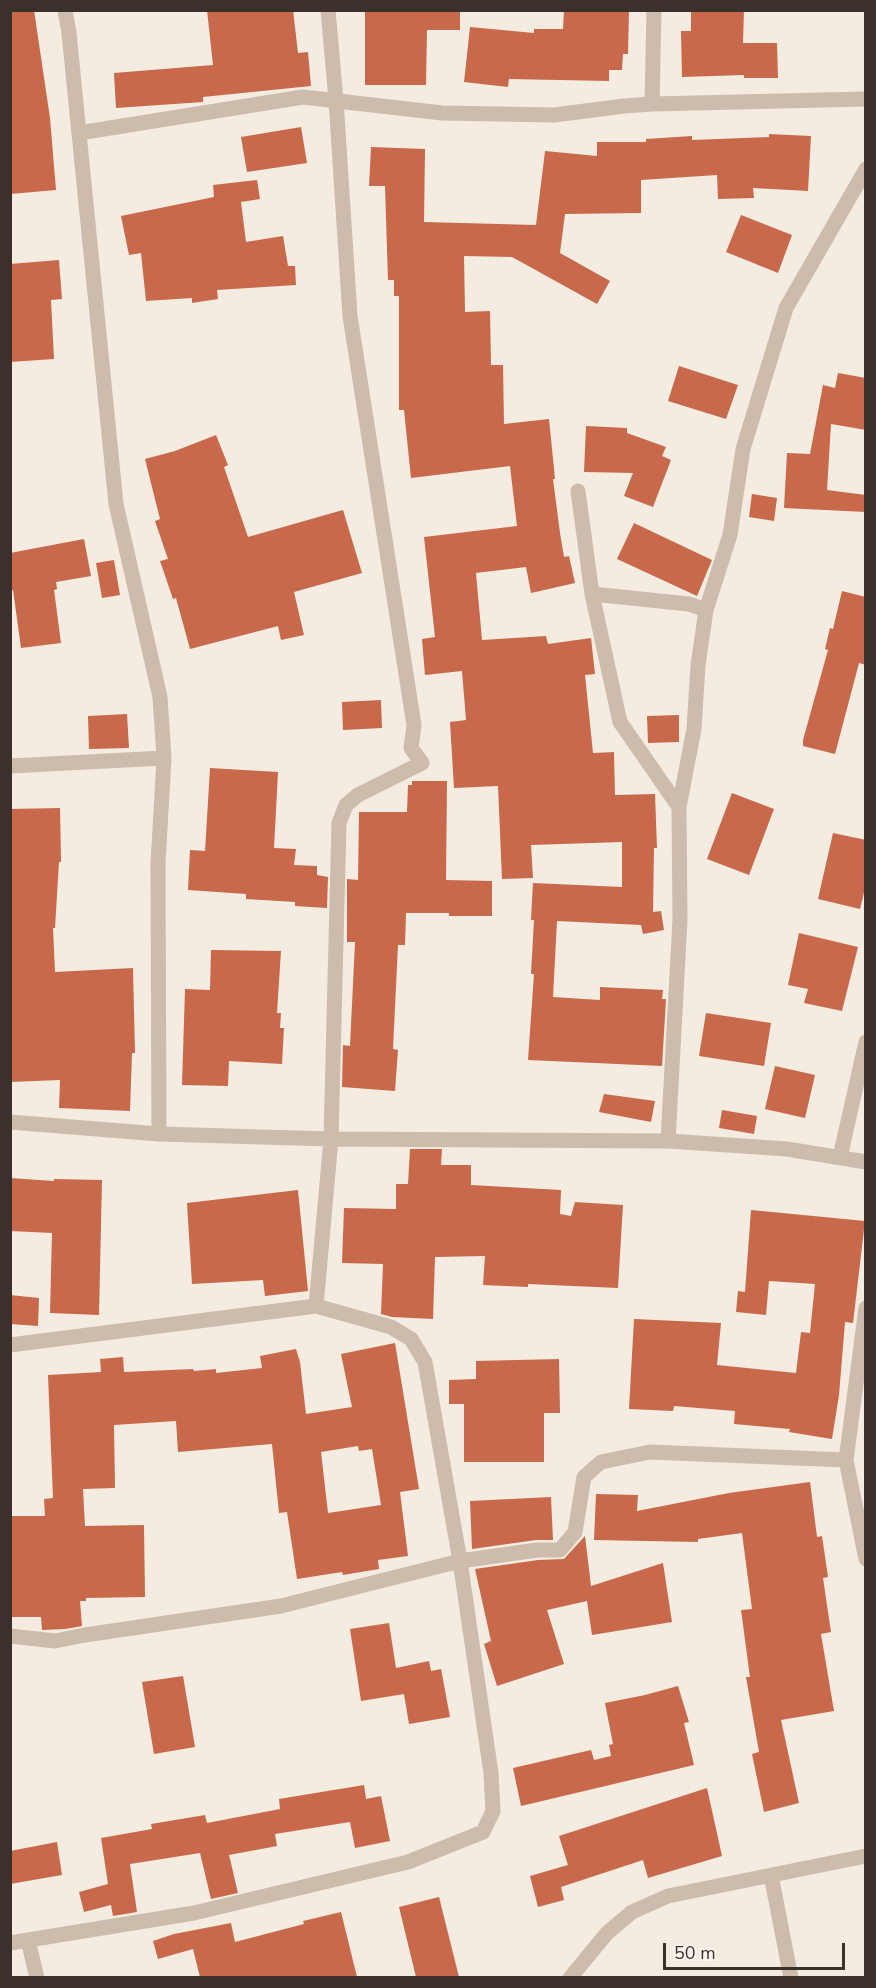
<!DOCTYPE html>
<style>
body{margin:0}
#map{position:relative;width:876px;height:1988px;overflow:hidden;background:#f4ebe1;font-family:"Nunito Sans",sans-serif}
canvas{display:block}
.frame{position:absolute;inset:0;border:12px solid #3b302b;pointer-events:none}
.scale{position:absolute;left:663px;top:1943px;width:182px;height:27px;box-sizing:border-box;border:3px solid #3b302b;border-top:0;padding-left:8px;font-size:18px;line-height:21px;white-space:nowrap;color:#3b302b;-webkit-text-stroke:4px #fbf5ee;paint-order:stroke}
</style>
<div id="map">
<canvas width="876" height="1988"></canvas>
<div class="frame"></div>
<div class="scale">50 m</div>
</div>
<script>
const c = document.querySelector('canvas').getContext('2d');
c.lineJoin = 'round';
function paint(path, color) { c.fillStyle = color; c.fill(path, 'evenodd'); }
const shape = rows => new Path2D(rows.map(r => 'M' + r).join(''));
function trace(path, color, width, dash) { c.strokeStyle = color; c.lineWidth = width; c.lineCap = dash ? 'butt' : 'round'; c.setLineDash(dash || []); c.stroke(path); }
const building = shape([
 [10,10,34,10,50,118,56,190,10,194],
 [207,10,293,10,298,53,308,52,311,86,203,97,203,102,116,108,114,73,213,65],
 [365,10,460,10,460,30,427,30,426,85,365,85],
 [564,10,629,10,628,54,623,54,622,70,609,70,609,81,509,79,508,87,464,82,470,27,534,33,534,29,563,29],
 [691,10,744,10,743,43,777,43,778,78,744,78,744,75,682,77,681,31,691,31],
 [301,127,307,163,247,172,241,137],
 [769,134,811,136,808,191,753,188,754,198,718,199,717,175,641,180,641,213,565,214,560,253,610,281,597,304,512,257,464,256,465,312,490,311,491,365,503,365,504,424,549,419,555,479,553,479,560,533,564,557,569,556,575,583,531,593,526,567,476,573,482,640,546,636,548,644,591,638,595,674,585,675,593,753,614,752,615,795,655,794,657,848,654,848,653,912,661,911,664,930,643,934,641,925,557,921,553,997,600,1000,600,987,663,990,662,999,666,999,662,1066,528,1060,534,974,531,974,534,920,531,920,533,883,622,887,622,842,531,845,533,878,502,879,498,786,454,788,450,722,466,720,462,671,425,675,422,639,435,637,424,537,517,526,510,466,411,478,404,410,399,410,399,296,394,296,394,280,388,280,385,186,369,186,371,147,425,149,424,222,536,225,545,151,597,156,597,142,646,142,646,139,692,136,692,140,769,137],
 [257,180,260,199,241,202,246,242,283,236,288,266,295,266,296,285,217,290,218,299,192,303,192,298,146,301,141,253,129,255,121,216,214,197,213,185],
 [741,215,792,235,778,273,726,252],
 [59,260,62,299,51,300,54,359,10,362,10,264],
 [679,366,738,385,726,419,668,401],
 [838,373,866,378,866,430,831,424,827,490,866,495,866,512,784,508,787,453,810,454,823,385,835,388],
 [586,426,627,428,627,433,666,447,662,456,671,460,653,507,624,496,633,473,584,472],
 [216,435,228,465,224,467,248,537,343,510,362,573,294,592,304,635,281,640,278,626,190,649,176,598,173,599,160,561,168,559,155,521,160,519,145,459,175,451],
 [752,494,777,498,774,521,749,517],
 [634,523,712,560,697,596,617,559],
 [84,539,91,576,56,582,57,589,54,590,61,643,21,648,13,590,10,591,10,553],
 [114,560,120,595,102,598,96,563],
 [842,591,866,597,866,665,859,663,835,754,803,746,803,740,828,650,825,649,830,628,833,629],
 [381,700,382,728,343,730,342,702],
 [127,714,129,748,89,749,88,716],
 [679,715,679,742,648,743,647,716],
 [210,768,278,772,274,848,296,849,294,865,317,866,317,875,328,877,327,908,295,906,295,902,246,899,246,894,188,890,190,850,205,851],
 [412,781,447,781,446,880,492,881,492,916,449,916,449,913,406,913,405,945,398,945,393,1049,398,1050,395,1091,342,1087,343,1045,350,1046,355,942,347,942,347,879,358,880,359,812,407,812,408,785,412,785],
 [732,793,774,809,749,875,707,859],
 [60,808,61,862,59,862,55,928,53,928,55,972,133,968,135,1053,132,1053,130,1111,59,1108,60,1080,10,1082,10,809],
 [833,833,866,840,866,884,860,909,818,899],
 [799,933,858,947,842,1011,804,1003,808,989,788,985],
 [211,950,281,951,277,1013,281,1013,280,1028,284,1028,282,1064,229,1061,228,1086,182,1085,185,989,210,990],
 [706,1013,771,1023,764,1066,699,1056],
 [775,1066,815,1075,805,1118,765,1109],
 [604,1094,655,1101,651,1122,599,1112],
 [722,1110,757,1116,754,1134,719,1128],
 [410,1149,442,1149,441,1165,471,1165,471,1185,561,1190,560,1214,571,1216,575,1202,623,1205,618,1288,528,1284,528,1287,483,1285,485,1256,435,1257,433,1319,392,1317,381,1314,383,1264,342,1263,344,1208,396,1209,396,1184,408,1184],
 [10,1178,54,1181,54,1179,102,1180,99,1315,50,1313,52,1233,10,1231],
 [298,1190,308,1291,265,1296,263,1280,192,1284,187,1203],
 [751,1210,865,1221,853,1323,845,1322,839,1395,832,1439,789,1432,790,1429,734,1424,735,1411,674,1406,673,1411,629,1409,634,1319,721,1323,717,1365,796,1373,801,1332,810,1333,815,1284,769,1281,766,1315,736,1312,738,1291,745,1292],
 [10,1295,39,1298,38,1326,10,1324],
 [395,1343,419,1489,400,1492,408,1556,378,1560,379,1569,343,1575,342,1572,297,1579,287,1512,279,1513,272,1444,178,1452,176,1421,114,1425,115,1488,83,1489,85,1526,144,1525,145,1597,86,1598,86,1601,80,1601,82,1626,65,1629,42,1630,41,1617,10,1617,10,1516,45,1516,44,1499,53,1498,48,1375,101,1372,100,1359,123,1357,124,1372,193,1369,194,1371,216,1369,216,1373,262,1368,260,1356,296,1349,300,1362,306,1414,352,1407,341,1354],
 [358,1446,359,1451,372,1449,381,1505,328,1513,321,1452],
 [559,1359,560,1413,544,1413,544,1462,464,1462,464,1404,449,1404,449,1380,476,1379,476,1361],
 [810,1482,817,1537,822,1536,828,1577,823,1578,831,1632,821,1634,834,1711,781,1720,799,1803,764,1812,752,1754,759,1752,746,1677,750,1677,741,1610,752,1609,742,1533,698,1539,698,1542,594,1540,596,1494,638,1495,637,1511,729,1493],
 [551,1497,553,1540,536,1540,472,1549,470,1501],
 [585,1536,591,1586,663,1563,672,1622,592,1635,587,1601,547,1610,564,1664,497,1686,484,1644,491,1641,475,1569,538,1560,564,1559],
 [389,1623,396,1668,429,1661,431,1671,441,1669,450,1717,409,1724,404,1694,361,1701,350,1629],
 [183,1676,195,1747,154,1754,142,1682],
 [678,1686,689,1722,684,1723,694,1765,521,1806,513,1768,591,1750,594,1760,611,1756,609,1745,613,1744,605,1703,645,1695],
 [364,1785,366,1799,381,1796,390,1841,355,1848,350,1822,275,1834,277,1846,229,1855,238,1893,211,1899,200,1853,130,1864,137,1912,113,1916,111,1905,84,1912,79,1892,108,1884,101,1838,152,1829,151,1824,205,1815,207,1823,280,1809,279,1799],
 [707,1788,722,1856,648,1878,643,1860,561,1887,564,1900,538,1907,530,1876,568,1865,559,1836],
 [57,1842,62,1875,10,1884,10,1851],
 [439,1897,459,1977,416,1977,399,1907],
 [341,1912,357,1977,200,1977,193,1949,158,1959,153,1941,174,1934,231,1923,235,1942,304,1924,303,1921]
]);
const street = shape([
 [65,10,69,33,116,504,160,697,164,758,158,864,159,1134],
 [652,104,654,10],
 [79,133,303,97,442,113,554,115,624,106,652,104,866,99],
 [578,491,592,594,620,722,679,807],
 [592,594,689,604,706,610],
 [10,766,164,758],
 [10,1122,159,1134,331,1139,668,1141,787,1149,866,1162],
 [668,1141,680,920,679,807,694,729,698,665,706,610,730,535,743,449,786,308,866,169],
 [840,1157,866,1042],
 [316,1306,331,1139,339,823,346,805,358,795,422,763,411,748,414,725,350,316,336,100,328,10],
 [866,1308,846,1460,866,1559],
 [10,1345,316,1306,391,1327,411,1339,425,1362,460,1561,491,1773,493,1811,483,1832,408,1862,194,1913,10,1943],
 [10,1636,55,1641,85,1635,281,1606,460,1561,537,1550,560,1550,575,1532,584,1477,601,1462,650,1452,846,1460],
 [771,1875,791,1978],
 [28,1940,37,1978],
 [570,1978,607,1933,632,1912,668,1896,866,1856]
]);
paint(building, '#c8694b');
trace(street, '#cdbbac', 15);
</script>
